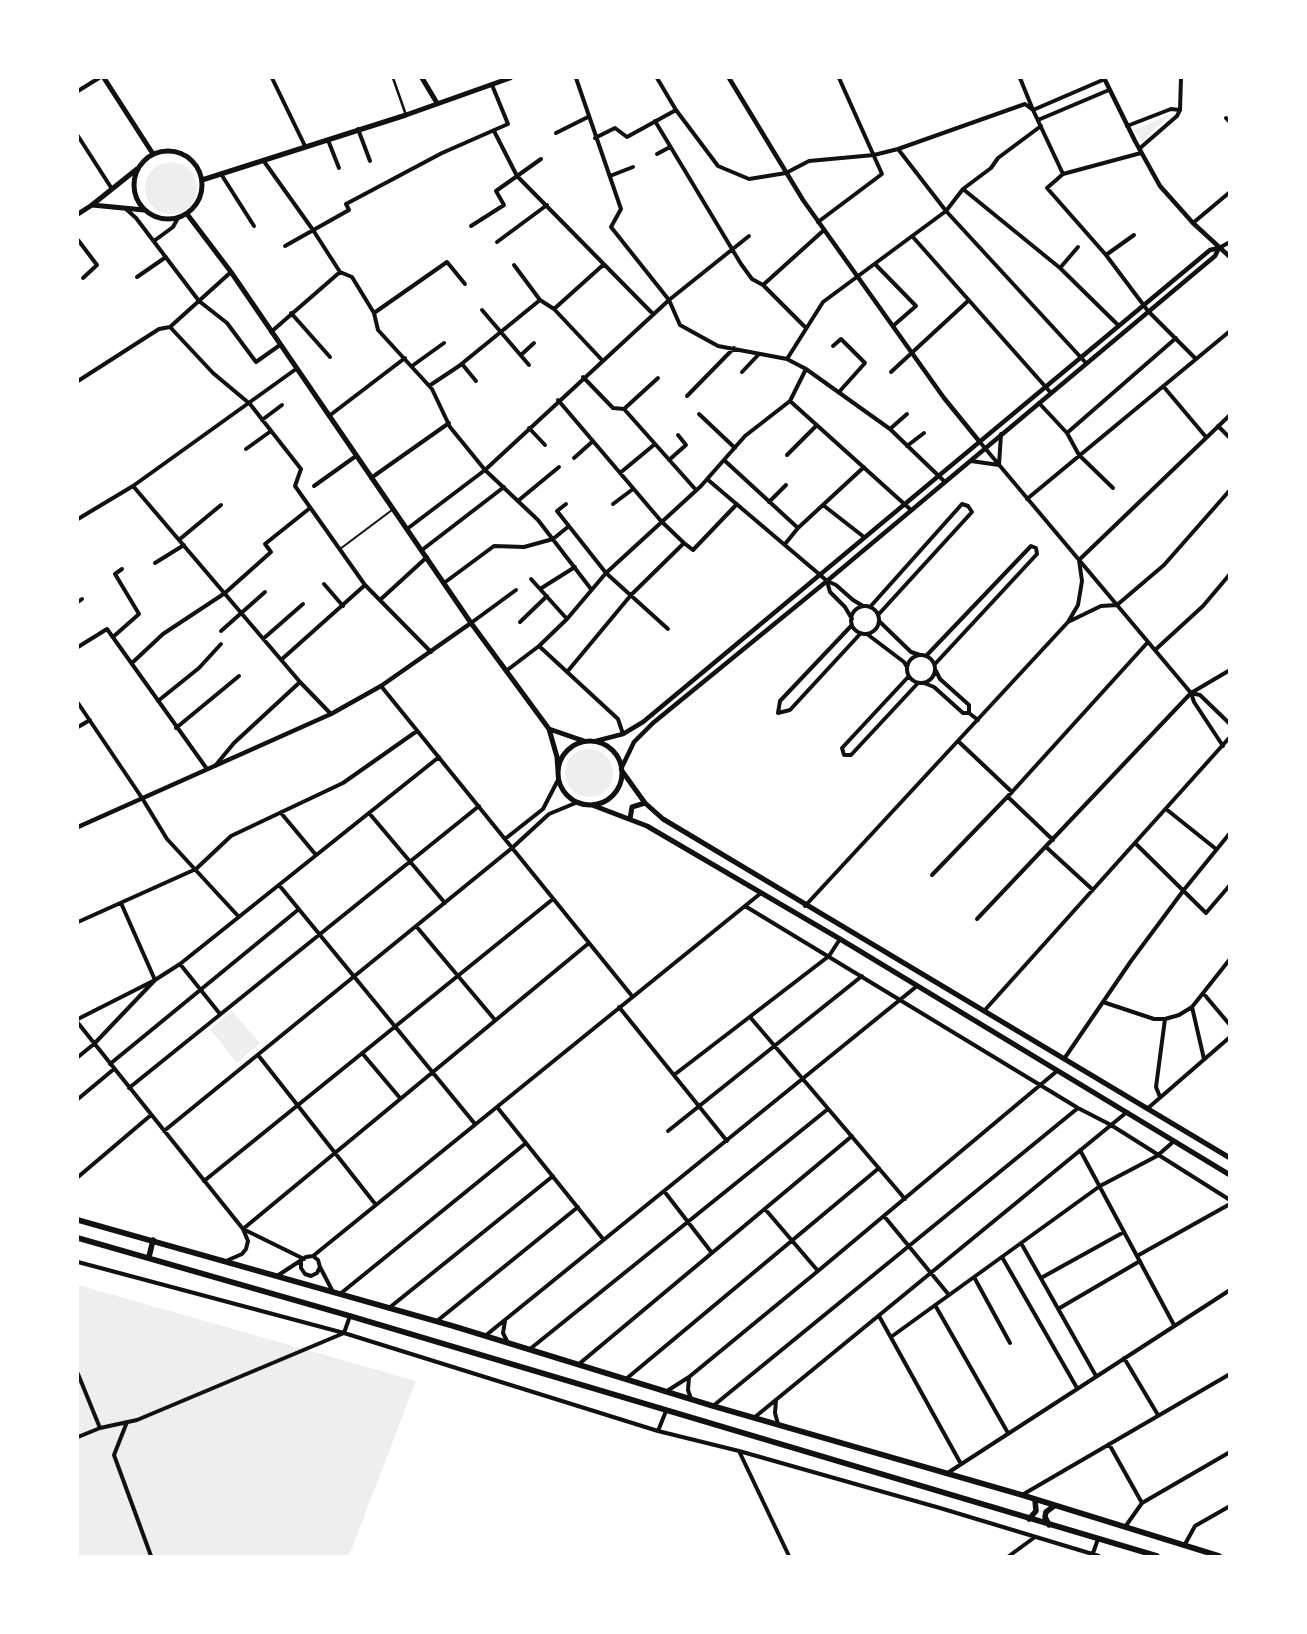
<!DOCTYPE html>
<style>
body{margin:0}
#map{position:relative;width:1307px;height:1634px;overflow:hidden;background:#fff;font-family:"Fira Sans Condensed",sans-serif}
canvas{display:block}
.frame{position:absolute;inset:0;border:79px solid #fff;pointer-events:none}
</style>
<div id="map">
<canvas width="1307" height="1634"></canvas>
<div class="frame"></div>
</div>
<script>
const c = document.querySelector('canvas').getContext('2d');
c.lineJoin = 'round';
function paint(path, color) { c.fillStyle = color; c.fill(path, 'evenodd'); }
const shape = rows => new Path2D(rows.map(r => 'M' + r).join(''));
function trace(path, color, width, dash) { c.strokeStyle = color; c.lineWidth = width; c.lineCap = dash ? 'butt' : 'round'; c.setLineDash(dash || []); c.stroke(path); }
const green = shape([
 [1172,113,1142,141,1134,130],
 '145 188a26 26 0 1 1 52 0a26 26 0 1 1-52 0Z',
 '565 773a24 24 0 1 1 48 0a24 24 0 1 1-48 0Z',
 [232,1011,260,1043,237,1063,210,1029],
 [78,1285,416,1381,349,1556,78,1556]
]);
const service = shape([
 [340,549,392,510]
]);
const pedestrian = shape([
 [393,78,406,115]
]);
const minor = shape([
 [272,78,305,146],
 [576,78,621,209,611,227,669,300,680,325,718,346,787,359,806,369,890,429,945,482],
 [657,78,676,110,718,166,749,179,786,173,809,161,874,155,898,149,1025,104,1033,110,1063,174],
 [1020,78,1033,110,1105,79],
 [78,91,99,78],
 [1226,118,1230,122],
 [1038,120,1109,90],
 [655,121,741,264,752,279,763,285,806,328],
 [1127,126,1171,109,1180,110],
 [358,129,370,161],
 [494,131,517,176,653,314],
 [556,133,588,117],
 [78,136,112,189],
 [595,138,615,128,627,137,676,110],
 [328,140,339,168],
 [898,149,946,211,1086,363],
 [1139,149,1177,116,1180,110,1181,78],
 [1141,153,1063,174,1047,188,1106,255,1148,311,1196,359],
 [657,154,670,147],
 [263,160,313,230,340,272,352,277,374,313,378,330,432,389,450,427,485,470,538,520,591,589],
 [221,174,254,226],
 [610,176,633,167],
 [963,189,1060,268,1118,325],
 [126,209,136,218,199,301,227,323,256,362,280,345],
 [818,222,882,174,839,78],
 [1193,223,1230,192],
 [471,226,504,205,496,191,541,159],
 [912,236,1051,393],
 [78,240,97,265,83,278],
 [154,241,173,227,178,218],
 [497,242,547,205],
 [285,246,349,210,346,204,442,153,508,124,492,85],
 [1219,248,1230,242],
 [1106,255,1134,235],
 [875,264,916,306,893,326],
 [514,265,540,300,554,309,602,360],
 [1060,268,1078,247],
 [137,277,166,257],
 [763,285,824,230],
 [554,309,603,265],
 [482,310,529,365],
 [291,313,330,357],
 [374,313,447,262,465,284],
 [170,327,213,373,250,404,301,469,295,486,365,585,431,652],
 [271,332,340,272],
 [833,346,841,339,865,363,839,392],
 [521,355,534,343],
 [787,359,823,302,946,211,963,189,991,168,998,158,1041,126],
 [412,366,444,343],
 [459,366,540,300],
 [742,372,759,354],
 [891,372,969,300],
 [583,377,613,408,624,409],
 [658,378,624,409,696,490],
 [78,381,159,329,170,327,231,272],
 [429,386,462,364,476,381],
 [1163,386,1206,437],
 [687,396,734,348],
 [558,400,661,521,684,543],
 [790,401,911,510],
 [1039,403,1067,433,1079,455,1113,488],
 [699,414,735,448],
 [1230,415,1079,560,1082,581,1078,605,1068,622,1101,606,1117,605,1164,565,1230,490],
 [329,416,405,358],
 [262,420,282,405],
 [1218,426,1230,438],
 [529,428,545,445],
 [890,429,907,414],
 [1067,433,1176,338],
 [979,441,1191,693,1194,702,1223,746],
 [907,446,924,433],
 [246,449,271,431],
 [787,455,817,425],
 [574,458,593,441],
 [669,460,686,445,678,435],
 [724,460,798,528],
 [971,461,999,465,1001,434],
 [620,473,655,444],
 [371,478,449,423],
 [707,479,819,574,827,581,830,592,845,607,852,619],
 [133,486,300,682,331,714],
 [314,486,356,456],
 [1027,499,1230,331],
 [519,500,559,467],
 [769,502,786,485],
 [566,504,557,511,606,573,668,629],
 [613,504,633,489],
 [823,505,864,537],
 [78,519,133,486,296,369],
 [407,529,485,470,669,300,749,236],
 [180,539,221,505],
 [785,544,798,528,864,467],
 [422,550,504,487],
 [155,563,184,545],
 [531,579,567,619],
 [827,581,836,585,853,600,863,606],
 [444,583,494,546,524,547,553,539,569,526],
 [324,584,343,606],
 [540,589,575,567],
 [380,600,427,557],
 [78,602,82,599],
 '851 620a14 14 0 1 1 28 0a14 14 0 1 1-28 0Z',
 [870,607,962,504,968,506,972,512,878,615],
 [879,621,911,652,920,655],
 [520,622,547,596],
 [471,623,516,590],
 [852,625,780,701,778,713,790,710,861,633],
 [221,631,265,592],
 [867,634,904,662,907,667],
 [113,637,139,614,115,574,122,569],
 [263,639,303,604],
 [539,646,618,719,623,734],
 [78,647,107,629,207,769],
 [1155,650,1203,606,1230,574],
 '907 669a14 14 0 1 1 28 0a14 14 0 1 1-28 0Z',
 [926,656,1031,546,1036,548,1037,554,935,664],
 [281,660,365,585],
 [132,663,163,634,225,593,271,552,265,544,310,508],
 [506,671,539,646,567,619,606,573,701,486,745,436,790,401,806,369],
 [936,671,940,679,969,705,969,713],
 [567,672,631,595,684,543,693,550,737,504],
 [909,676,842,748,844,755,851,755,918,683],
 [924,683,934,687,963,713,969,713,978,720],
 [381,686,632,996],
 [1191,693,1200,695,1230,724],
 [158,701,199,668,221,644],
 [78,703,142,798,167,839,239,917],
 [78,727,90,720],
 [176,728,239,676],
 [958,741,1012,792],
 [215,766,234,743,300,682],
 [1008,797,1053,840],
 [1166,809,1216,849],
 [281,813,316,855],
 [369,813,445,903],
 [505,839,543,809,558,780],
 [1135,843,1206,913,1230,885],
 [1046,847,1093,890],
 [932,875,1012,792,1148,642],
 [279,885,475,1124],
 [745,906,1078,1108,1111,1125,1230,1200],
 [805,906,1068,622],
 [977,919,1191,693,1230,670],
 [78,922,196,869,231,836,343,783,417,731],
 [416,926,495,1020],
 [180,964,220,1014],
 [1203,993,1230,1025],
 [1103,1002,1154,1019,1165,1019,1179,1015,1192,1007,1230,959],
 [619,1007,727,1141],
 [1192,1007,1204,1059],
 [984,1011,1230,737],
 [750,1017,905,1199],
 [78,1019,155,980,180,964,439,757],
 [78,1023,243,1229,304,1259],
 [362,1053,400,1098],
 [258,1055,376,1205],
 [78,1057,94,1044,155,980,121,903],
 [1064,1059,1131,961,1183,891,1230,833],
 [110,1064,299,909],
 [674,1075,829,956,840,939],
 [129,1088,479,806],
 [1160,1097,1156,1087,1165,1019],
 [78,1099,114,1069],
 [497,1107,603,1239],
 [1147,1109,1230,1037],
 [164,1131,512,848,549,814,578,802],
 [668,1131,862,976],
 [1080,1150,1174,1325],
 [78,1177,151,1115],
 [204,1181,553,899],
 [664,1191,712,1253],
 [765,1209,818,1271],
 [884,1216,949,1295],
 [1021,1243,1096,1376],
 [313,1256,761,893],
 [1137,1256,1230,1204],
 [1002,1257,1077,1388],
 [226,1261,242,1254,246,1249,248,1241,243,1229,589,943],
 [78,1262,344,1333,658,1431,739,1451,940,1508,1099,1556],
 [320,1267,333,1292],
 [277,1276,306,1257,313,1256,318,1260,320,1267,317,1273,311,1276,305,1274,301,1268,301,1262],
 [974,1277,1010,1343],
 [1041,1278,1124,1232],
 [340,1294,526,1143],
 [935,1305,1008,1433],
 [389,1308,553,1176],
 [1058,1309,1140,1261],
 [879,1316,961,1464],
 [437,1321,578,1207],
 [505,1321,503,1333,508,1343],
 [485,1336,917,986],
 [891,1337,1100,1186,1157,1156,1173,1142],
 [530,1349,828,1109],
 [1124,1358,1158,1415],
 [579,1364,852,1136],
 [78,1374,100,1428],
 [689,1377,688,1390,691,1399],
 [626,1379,879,1168],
 [667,1391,689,1377,818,1271,1057,1071],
 [776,1400,775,1413,778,1424],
 [713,1406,1078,1108],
 [755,1417,1127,1112],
 [127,1422,114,1455,151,1556],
 [658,1431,666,1411],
 [78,1437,100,1428,137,1420,344,1333,350,1316],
 [1109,1444,1142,1503],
 [739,1451,789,1556],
 [946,1474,1230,1290],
 [1022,1495,1230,1374],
 [1125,1527,1142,1503,1230,1452],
 [1184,1546,1195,1526,1230,1506],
 [1009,1556,1035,1537],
 [1092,1556,1098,1539]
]);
const tertiary = shape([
 [729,78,803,200,944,398,979,441],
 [1104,78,1135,141,1160,186,1193,223,1230,257],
 [596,741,623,734,643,722,1210,250,1219,248],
 [621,769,634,742,653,723,827,581,1215,256,1219,248],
 [78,827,331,714,381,686,471,623]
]);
const secondary = shape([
 [104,78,153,154],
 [422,78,437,103],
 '134 185a34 34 0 1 1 68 0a34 34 0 1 1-68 0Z',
 [202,180,406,115,510,78],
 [92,205,144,210],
 [78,214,92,205,137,169],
 [187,214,231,272,471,623,549,729,557,757,558,771],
 [549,729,584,741],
 '558 773a32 32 0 1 1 64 0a32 32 0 1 1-64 0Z',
 [622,771,645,803,663,819,1230,1158],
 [592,805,647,826,840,939,1230,1175],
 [630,819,632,807,645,803]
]);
const primary = shape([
 [78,1220,453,1326,713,1406,1022,1495,1219,1556],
 [78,1238,350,1316,1157,1556],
 [149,1257,153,1240],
 [1029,1519,1036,1511,1035,1500],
 [1049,1525,1045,1517,1046,1512,1054,1506]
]);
paint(green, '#eee');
trace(service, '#111', 2);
trace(pedestrian, '#111', 2.5);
trace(minor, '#111', 4);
trace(tertiary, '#111', 4.5);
trace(secondary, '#111', 5);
trace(primary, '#111', 5.5);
</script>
